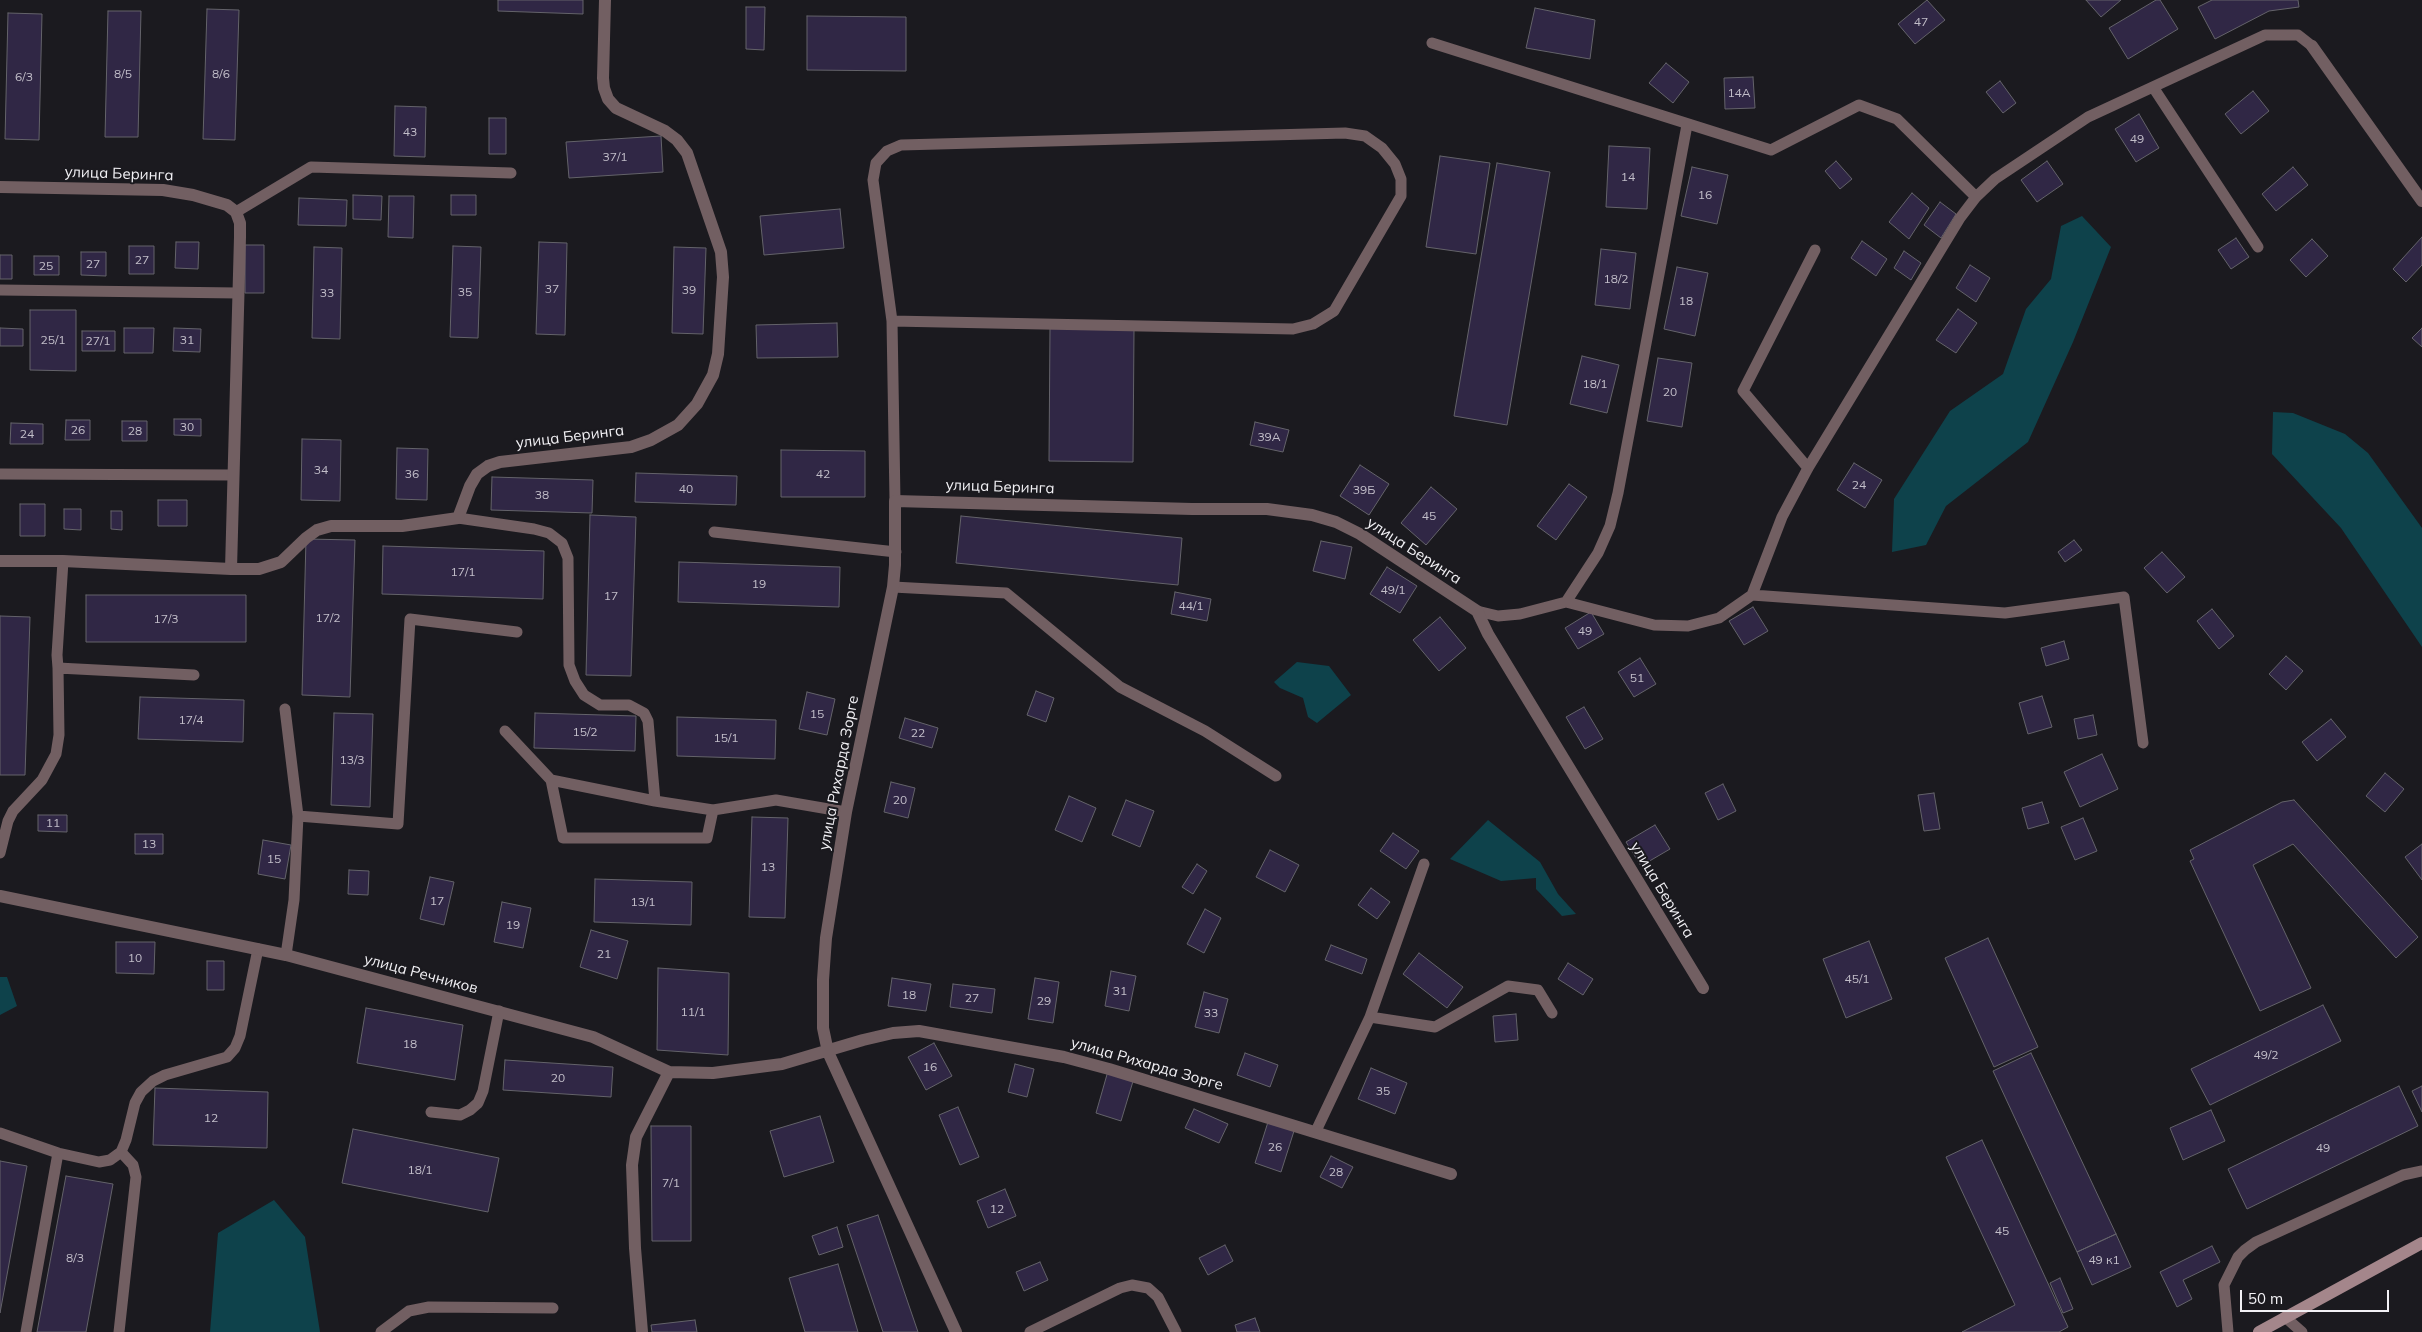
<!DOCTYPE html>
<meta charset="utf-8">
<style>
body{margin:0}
#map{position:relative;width:2422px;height:1332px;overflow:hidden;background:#1b1a1f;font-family:Mulish,sans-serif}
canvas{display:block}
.scale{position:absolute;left:2240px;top:1290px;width:149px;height:22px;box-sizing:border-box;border:2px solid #f2f1f5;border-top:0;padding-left:6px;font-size:15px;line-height:18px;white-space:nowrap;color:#f2f1f5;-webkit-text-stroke:4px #1b1a1f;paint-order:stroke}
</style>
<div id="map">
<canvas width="2422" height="1332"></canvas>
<div class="scale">50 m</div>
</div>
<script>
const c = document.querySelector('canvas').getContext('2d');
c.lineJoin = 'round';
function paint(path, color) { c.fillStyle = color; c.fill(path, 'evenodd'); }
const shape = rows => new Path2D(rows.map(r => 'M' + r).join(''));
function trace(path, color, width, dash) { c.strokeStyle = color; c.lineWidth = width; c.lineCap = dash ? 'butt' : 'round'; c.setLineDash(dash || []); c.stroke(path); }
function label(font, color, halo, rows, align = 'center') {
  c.font = font + ' Mulish,sans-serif'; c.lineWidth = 4; c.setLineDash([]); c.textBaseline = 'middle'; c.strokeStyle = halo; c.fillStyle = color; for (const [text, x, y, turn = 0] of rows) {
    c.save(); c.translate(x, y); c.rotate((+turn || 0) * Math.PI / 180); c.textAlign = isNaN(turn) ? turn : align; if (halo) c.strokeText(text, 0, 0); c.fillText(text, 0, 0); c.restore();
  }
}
const water = shape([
 [2082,216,2111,247,2073,342,2028,442,1946,506,1926,545,1892,552,1894,499,1950,411,2003,374,2026,309,2051,279,2061,226],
 [2273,412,2293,413,2345,434,2368,453,2422,528,2422,647,2341,528,2272,454],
 [1297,662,1329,666,1351,695,1317,723,1308,717,1303,698,1280,688,1274,682],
 [1488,820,1540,862,1558,894,1576,914,1562,916,1536,889,1536,878,1501,881,1450,859],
 [0,977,7,977,17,1006,0,1015],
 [274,1200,305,1237,320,1332,210,1332,218,1233]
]);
const building = shape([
 [498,0,583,0,583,14,498,11,498,0],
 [1927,0,1945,20,1915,44,1898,24,1927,0],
 [2086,0,2121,0,2101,17,2086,0],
 [2156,0,2160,0,2178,29,2128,59,2109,28,2156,0],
 [2212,0,2298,0,2299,7,2269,11,2215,39,2198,7,2212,0],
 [746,7,765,7,764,50,746,49,746,7],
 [1535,8,1595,20,1590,59,1526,48,1535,8],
 [207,9,239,10,235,140,203,139,207,9],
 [108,11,141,11,138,137,105,137,108,11],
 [8,13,42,14,39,140,5,139,8,13],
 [807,16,906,17,906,71,807,70,807,16],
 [1666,63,1689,82,1673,103,1649,83,1666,63],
 [1753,77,1755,108,1725,109,1724,78,1753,77],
 [2000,81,2016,103,2003,113,1986,92,2000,81],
 [2253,91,2269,111,2241,134,2225,114,2253,91],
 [395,106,426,107,425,157,394,156,395,106],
 [2139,114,2159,148,2136,162,2115,129,2139,114],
 [489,118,506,118,506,154,489,154,489,118],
 [661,136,663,172,569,178,566,142,661,136],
 [1609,146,1650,148,1647,209,1606,207,1609,146],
 [1440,156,1490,163,1476,254,1426,247,1440,156],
 [1836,161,1852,179,1840,189,1825,171,1836,161],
 [2047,161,2063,184,2037,202,2021,180,2047,161],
 [1497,163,1550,172,1507,425,1454,416,1497,163],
 [1692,167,1728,175,1717,224,1681,216,1692,167],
 [2293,167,2308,185,2276,211,2262,194,2293,167],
 [1912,193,1929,208,1909,239,1889,222,1912,193],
 [353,195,382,196,381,220,353,219,353,195],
 [451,195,476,195,476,215,451,215,451,195],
 [389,196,414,196,413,238,388,237,389,196],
 [299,198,347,200,346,226,298,225,299,198],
 [1940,202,1956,214,1941,238,1924,225,1940,202],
 [840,209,844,248,764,255,760,216,840,209],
 [2422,237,2422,265,2406,282,2393,269,2422,237],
 [2236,238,2249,257,2231,269,2218,250,2236,238],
 [2312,239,2328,256,2306,277,2290,260,2312,239],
 [1862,241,1887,259,1876,276,1851,258,1862,241],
 [176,242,199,242,198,269,175,268,176,242],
 [539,242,567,243,565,335,536,334,539,242],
 [245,245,264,245,264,293,245,293,245,245],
 [129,246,154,246,154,274,129,274,129,246],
 [453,246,481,247,478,338,450,337,453,246],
 [314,247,342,248,340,339,312,338,314,247],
 [674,247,706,248,703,334,672,333,674,247],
 [1601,249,1636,253,1630,309,1595,305,1601,249],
 [1904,251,1921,263,1911,280,1894,268,1904,251],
 [81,252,106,252,106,276,81,275,81,252],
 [0,255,12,255,12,279,0,279,0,255],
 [34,256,59,256,59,275,34,275,34,256],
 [1970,265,1990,278,1976,302,1956,288,1970,265],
 [1677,267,1708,273,1695,336,1664,329,1677,267],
 [1958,309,1977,323,1956,353,1936,340,1958,309],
 [30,310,76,310,76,371,30,370,30,310],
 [837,323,838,357,757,358,756,325,837,323],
 [0,328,23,329,23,346,0,346,0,328],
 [124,328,154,328,153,353,124,353,124,328],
 [174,328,201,329,200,352,173,351,174,328],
 [1050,328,1134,329,1133,462,1049,461,1050,328],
 [2422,328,2422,347,2412,338,2422,328],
 [82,331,115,331,115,351,82,351,82,331],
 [1582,356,1619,365,1607,413,1570,404,1582,356],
 [1658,358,1692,363,1682,427,1647,421,1658,358],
 [174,419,201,419,201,436,174,435,174,419],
 [66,420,90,420,90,440,65,440,66,420],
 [122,421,147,421,147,441,122,441,122,421],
 [1255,422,1289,430,1283,452,1250,445,1255,422],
 [11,423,43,424,43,444,10,444,11,423],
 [302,439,341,440,340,501,301,500,302,439],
 [397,448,428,449,427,500,396,499,397,448],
 [781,450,865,451,865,497,781,497,781,450],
 [1854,463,1882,480,1865,508,1837,490,1854,463],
 [1360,465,1389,484,1369,515,1340,496,1360,465],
 [636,473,737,476,736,505,635,502,636,473],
 [492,477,593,480,592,513,491,510,492,477],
 [1569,484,1587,497,1556,540,1537,526,1569,484],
 [1431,487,1457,509,1426,545,1401,523,1431,487],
 [158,500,187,500,187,526,158,526,158,500],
 [20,504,45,504,45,536,20,536,20,504],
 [64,509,81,509,81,530,64,529,64,509],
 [111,511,122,511,122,530,111,529,111,511],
 [590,515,636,517,631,676,586,675,590,515],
 [961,516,1182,538,1178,585,956,563,961,516],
 [306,539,355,540,350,697,302,695,306,539],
 [2074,540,2082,550,2065,562,2058,552,2074,540],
 [1321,541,1352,547,1345,579,1313,571,1321,541],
 [383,546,544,551,543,599,382,594,383,546],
 [2162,552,2185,577,2167,593,2144,568,2162,552],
 [679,562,840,567,839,607,678,602,679,562],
 [1387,567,1417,586,1400,613,1370,594,1387,567],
 [1175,592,1211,599,1207,621,1171,614,1175,592],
 [86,595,246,595,246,642,86,642,86,595],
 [1753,607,1768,631,1744,645,1729,621,1753,607],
 [2212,609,2234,636,2219,649,2197,621,2212,609],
 [1591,612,1604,634,1578,649,1565,628,1591,612],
 [0,616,30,617,25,775,0,775,0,616],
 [1440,617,1466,648,1439,671,1413,640,1440,617],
 [2064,641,2069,659,2046,666,2041,648,2064,641],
 [2286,656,2303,671,2286,690,2269,674,2286,656],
 [1640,658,1656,684,1634,697,1618,672,1640,658],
 [1036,691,1054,698,1046,722,1027,715,1036,691],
 [807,692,835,699,827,735,799,729,807,692],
 [2042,696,2052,727,2028,734,2019,703,2042,696],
 [140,697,244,700,243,742,138,739,140,697],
 [1584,707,1603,739,1585,749,1566,717,1584,707],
 [334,713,373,714,370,807,331,805,334,713],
 [535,713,636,716,635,751,534,748,535,713],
 [2093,715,2097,735,2078,739,2074,719,2093,715],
 [677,717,776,720,775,759,677,756,677,717],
 [905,718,938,728,932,748,899,738,905,718],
 [2331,719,2346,737,2317,761,2302,742,2331,719],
 [2102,754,2118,789,2080,807,2064,772,2102,754],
 [2385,773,2404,789,2385,812,2366,796,2385,773],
 [891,782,915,788,908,818,884,812,891,782],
 [1723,784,1736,811,1718,820,1705,793,1723,784],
 [1934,793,1940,829,1924,831,1918,795,1934,793],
 [1069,796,1096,808,1082,842,1055,830,1069,796],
 [1126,800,1154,811,1140,847,1112,835,1126,800],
 [2294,800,2418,937,2396,958,2293,844,2253,865,2311,988,2260,1011,2190,861,2194,859,2190,850,2282,802,2294,800],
 [2042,802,2049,823,2028,829,2022,808,2042,802],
 [38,815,67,815,67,832,38,831,38,815],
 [752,817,788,818,785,918,749,917,752,817],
 [2083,818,2097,851,2075,860,2061,827,2083,818],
 [1655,825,1670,849,1641,866,1626,842,1655,825],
 [1393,833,1419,851,1406,869,1380,851,1393,833],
 [135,834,163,834,163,854,135,854,135,834],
 [263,840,291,845,285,879,258,874,263,840],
 [2422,844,2422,880,2405,857,2422,844],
 [1270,850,1299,865,1285,892,1256,877,1270,850],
 [1197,864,1207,871,1193,894,1182,887,1197,864],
 [349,870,369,871,368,895,348,894,349,870],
 [430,877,454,882,444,925,420,919,430,877],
 [595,879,692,882,691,925,594,922,595,879],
 [1371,888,1390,902,1377,919,1358,905,1371,888],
 [502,902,531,908,523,948,494,942,502,902],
 [1205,909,1221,918,1204,953,1187,944,1205,909],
 [591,930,628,941,617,979,580,967,591,930],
 [1988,938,2038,1047,1994,1067,1945,958,1988,938],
 [1869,941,1892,999,1846,1018,1823,959,1869,941],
 [116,942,155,942,154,974,116,973,116,942],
 [1331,945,1367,959,1362,974,1325,960,1331,945],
 [1419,953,1463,987,1447,1008,1403,974,1419,953],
 [207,961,224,961,224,990,207,990,207,961],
 [1568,963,1593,979,1583,995,1558,979,1568,963],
 [658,968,729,973,728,1055,657,1050,658,968],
 [1111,971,1136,976,1129,1011,1105,1006,1111,971],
 [892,978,931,984,926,1011,888,1006,892,978],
 [1035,978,1059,982,1053,1023,1028,1019,1035,978],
 [953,984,995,989,992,1013,950,1007,953,984],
 [1204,992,1228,999,1219,1033,1195,1027,1204,992],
 [2323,1005,2341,1041,2210,1105,2191,1069,2323,1005],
 [366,1008,463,1025,455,1080,357,1063,366,1008],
 [1516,1014,1518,1040,1495,1042,1493,1016,1516,1014],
 [934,1043,952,1076,926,1090,908,1057,934,1043],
 [1245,1053,1278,1065,1270,1087,1237,1075,1245,1053],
 [2031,1053,2116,1234,2077,1252,1993,1071,2031,1053],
 [505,1060,613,1067,611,1097,503,1090,505,1060],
 [1015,1064,1034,1069,1027,1097,1008,1092,1015,1064],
 [1371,1068,1407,1083,1395,1114,1358,1099,1371,1068],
 [1108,1071,1134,1078,1121,1121,1096,1113,1108,1071],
 [2399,1086,2418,1126,2247,1209,2228,1169,2399,1086],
 [2422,1086,2422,1112,2412,1091,2422,1086],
 [155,1088,268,1092,267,1148,153,1145,155,1088],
 [958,1107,979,1157,960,1165,939,1115,958,1107],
 [1194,1109,1228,1124,1219,1143,1185,1128,1194,1109],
 [2211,1110,2225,1141,2183,1160,2170,1128,2211,1110],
 [820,1116,834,1162,784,1177,770,1131,820,1116],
 [1268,1122,1294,1131,1281,1172,1255,1163,1268,1122],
 [651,1126,691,1126,691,1241,652,1241,651,1126],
 [353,1129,499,1158,488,1212,342,1183,353,1129],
 [1982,1140,2068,1327,2059,1332,1962,1332,2015,1305,1946,1157,1982,1140],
 [1331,1156,1353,1167,1342,1188,1320,1177,1331,1156],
 [0,1161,27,1166,0,1313,0,1161],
 [66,1176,113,1184,86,1332,37,1332,66,1176],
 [1005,1189,1016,1216,988,1228,977,1201,1005,1189],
 [878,1215,918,1332,883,1332,847,1225,878,1215],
 [837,1227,843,1247,819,1255,812,1236,837,1227],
 [2116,1234,2131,1267,2092,1285,2077,1252,2116,1234],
 [1225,1245,1233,1261,1208,1275,1199,1258,1225,1245],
 [2212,1246,2220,1262,2183,1280,2192,1299,2177,1307,2160,1272,2212,1246],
 [1040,1262,1048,1280,1024,1291,1016,1272,1040,1262],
 [838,1264,858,1332,805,1332,789,1278,838,1264],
 [2060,1278,2073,1309,2063,1313,2050,1283,2060,1278],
 [1255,1318,1260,1332,1237,1332,1235,1325,1255,1318],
 [695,1320,697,1332,652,1332,651,1325,695,1320]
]);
const lane = shape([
 [1432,43,1771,150,1859,105,1897,119,1976,197],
 [2153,87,2258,247],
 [236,212,311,167,511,173],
 [0,290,238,293],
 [892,321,1293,329,1313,324,1334,311,1401,196,1401,179,1395,164,1382,148,1365,136,1345,133,901,145,887,151,876,163,873,180,892,321,895,501],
 [1808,468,1743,391,1815,250],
 [0,474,232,475],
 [458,518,534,529,549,533,562,543,568,558,569,665,575,681,584,695,600,705,629,705,644,713,648,721,655,801],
 [714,532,896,552],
 [893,587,1006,593,1120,687,1205,731,1276,776],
 [1752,595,2005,613,2124,597,2143,743],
 [1566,602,1598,553,1610,526,1618,493,1687,125],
 [1477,611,1498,616,1520,614,1566,602,1654,625,1688,626,1719,618,1752,595,1782,517,1808,468,1960,218,1976,197,1995,179,2088,117,2265,35,2298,35,2312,46],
 [58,668,57,655,63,561],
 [285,709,298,816],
 [505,731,551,780,655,801,713,810,776,800,846,812],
 [551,780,563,838,707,838,713,810],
 [0,853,8,821,13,811,42,780,56,754,59,735,58,668,194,675],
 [286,955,294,900,298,816,398,824,410,619,517,632],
 [1370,1017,1435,1027,1508,986,1538,990,1552,1013],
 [431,1112,460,1115,470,1110,478,1103,483,1091,499,1011],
 [1316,1131,1370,1017,1424,864],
 [0,1133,58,1153,26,1332],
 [58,1153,99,1162,110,1160,121,1152],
 [2285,1317,2302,1332],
 [119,1332,136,1177,133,1165,121,1152,126,1140,135,1103,141,1092,153,1081,165,1075,227,1057,235,1048,240,1036,258,949],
 [381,1332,409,1311,429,1307,553,1308],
 [1030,1332,1120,1288,1132,1285,1148,1288,1158,1297,1176,1332],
 [2228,1332,2224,1285,2238,1257,2245,1250,2256,1242,2403,1175,2422,1171]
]);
const street = shape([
 [2312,46,2422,201],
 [0,187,163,190,193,195,227,205,236,212,240,223,240,237,231,569,63,561,0,561],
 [231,569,259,569,281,562,306,538,317,530,331,526,402,526,458,518,470,486,477,474,488,466,500,462,631,447,651,440,678,425,697,404,713,375,718,354,723,277,721,252,687,153,677,140,665,131,616,108,608,99,604,88,603,78,605,0],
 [0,896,286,955,593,1037,669,1072,713,1073,782,1064,863,1040,893,1033,919,1031,1064,1057,1109,1069,1451,1174],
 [642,1332,635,1248,632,1165,636,1137,669,1072],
 [956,1332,828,1052,823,1028,823,980,826,938,846,812,893,587,895,565,895,501,1192,509,1267,509,1312,515,1336,522,1360,534,1477,611,1488,634,1703,988]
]);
const secondary = shape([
 [2259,1332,2422,1243]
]);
const numberNames = [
 ["47",1921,22],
 ["8/5",123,74],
 ["8/6",221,74],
 ["6/3",24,77],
 ["14А",1739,93],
 ["43",410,132],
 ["49",2137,139],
 ["37/1",615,157],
 ["14",1628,177],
 ["16",1705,195],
 ["27",142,260],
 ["27",93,264],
 ["25",46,266],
 ["18/2",1616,279],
 ["37",552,289],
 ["39",689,290],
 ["35",465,292],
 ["33",327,293],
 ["18",1686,301],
 ["25/1",53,340],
 ["31",187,340],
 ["27/1",98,341],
 ["18/1",1595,384],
 ["20",1670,392],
 ["30",187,427],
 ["26",78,430],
 ["28",135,431],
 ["24",27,434],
 ["39А",1269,437],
 ["34",321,470],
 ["36",412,474],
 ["42",823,474],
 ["24",1859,485],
 ["40",686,489],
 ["39Б",1364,490],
 ["38",542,495],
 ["45",1429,516],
 ["17/1",463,572],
 ["19",759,584],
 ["49/1",1393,590],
 ["17",611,596],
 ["44/1",1191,606],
 ["17/2",328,618],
 ["17/3",166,619],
 ["49",1585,631],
 ["51",1637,678],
 ["15",817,714],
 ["17/4",191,720],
 ["15/2",585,732],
 ["22",918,733],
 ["15/1",726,738],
 ["13/3",352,760],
 ["20",900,800],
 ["11",53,823],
 ["13",149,844],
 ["15",274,859],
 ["13",768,867],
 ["17",437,901],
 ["13/1",643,902],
 ["19",513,925],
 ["21",604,954],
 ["10",135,958],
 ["45/1",1857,979],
 ["31",1120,991],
 ["18",909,995],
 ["27",972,998],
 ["29",1044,1001],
 ["11/1",693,1012],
 ["33",1211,1013],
 ["18",410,1044],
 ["49/2",2266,1055],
 ["16",930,1067],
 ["20",558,1078],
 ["35",1383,1091],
 ["12",211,1118],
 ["26",1275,1147],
 ["49",2323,1148],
 ["18/1",420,1170],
 ["28",1336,1172],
 ["7/1",671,1183],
 ["12",997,1209],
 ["45",2002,1231],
 ["8/3",75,1258],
 ["49 к1",2104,1260]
];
const streetNames = [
 ["улица Беринга",119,174,2],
 ["улица Беринга",570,437,-7],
 ["улица Беринга",1000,487,2],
 ["улица Беринга",1414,551,33],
 ["улица Рихарда Зорге",839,773,-79],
 ["улица Беринга",1662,890,59],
 ["улица Речников",421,974,15],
 ["улица Рихарда Зорге",1147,1064,16]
];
paint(water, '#0e424b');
paint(building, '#302745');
trace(building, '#64636a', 1);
trace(lane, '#725f62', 11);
trace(street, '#725f62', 12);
trace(secondary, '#a4868b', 12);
label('12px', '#c2bec9', null, numberNames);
label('15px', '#f2f1f5', '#1b1a1f', streetNames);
</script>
